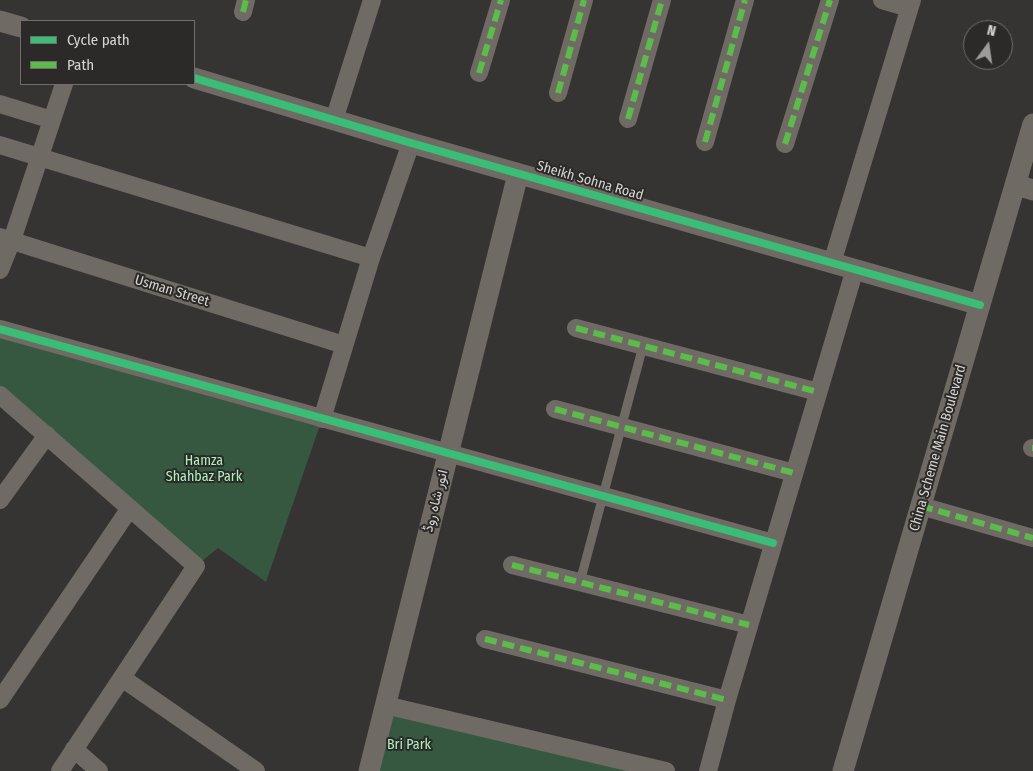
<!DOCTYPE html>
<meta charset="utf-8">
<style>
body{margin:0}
#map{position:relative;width:1033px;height:771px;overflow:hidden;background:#353433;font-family:"Fira Sans Condensed",sans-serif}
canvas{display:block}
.legend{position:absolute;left:20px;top:20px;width:175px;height:65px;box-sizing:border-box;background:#2c2a28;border:1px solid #706e6c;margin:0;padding:6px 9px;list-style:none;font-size:15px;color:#d5d4d2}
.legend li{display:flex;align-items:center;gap:10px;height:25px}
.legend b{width:25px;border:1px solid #706e6c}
.north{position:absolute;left:963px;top:20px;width:50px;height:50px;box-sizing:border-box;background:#2c2a28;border:1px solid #706e6c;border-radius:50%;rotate:14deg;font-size:14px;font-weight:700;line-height:20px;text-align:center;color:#d5d4d2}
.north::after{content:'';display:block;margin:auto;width:18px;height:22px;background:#9d9c9a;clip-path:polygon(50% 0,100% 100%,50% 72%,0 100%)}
</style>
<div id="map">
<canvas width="1033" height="771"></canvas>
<ul class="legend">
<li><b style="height:6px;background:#3abd76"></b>Cycle path</li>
<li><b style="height:6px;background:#5cbc4b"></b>Path</li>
</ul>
<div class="north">N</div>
</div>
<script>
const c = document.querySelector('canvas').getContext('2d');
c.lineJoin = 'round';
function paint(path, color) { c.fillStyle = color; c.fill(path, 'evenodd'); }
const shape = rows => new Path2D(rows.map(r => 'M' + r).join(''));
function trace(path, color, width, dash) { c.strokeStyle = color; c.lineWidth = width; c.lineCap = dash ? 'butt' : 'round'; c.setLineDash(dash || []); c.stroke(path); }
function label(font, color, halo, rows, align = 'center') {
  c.font = font + ' "Fira Sans Condensed",Vazirmatn,sans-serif'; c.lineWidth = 4; c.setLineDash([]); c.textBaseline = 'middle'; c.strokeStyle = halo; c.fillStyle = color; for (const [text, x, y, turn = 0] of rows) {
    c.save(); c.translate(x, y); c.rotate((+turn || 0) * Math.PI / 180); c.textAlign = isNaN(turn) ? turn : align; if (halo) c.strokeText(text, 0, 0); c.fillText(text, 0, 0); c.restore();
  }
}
const green = shape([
 [0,329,322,419,266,582,218,548,196,566,0,395],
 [390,714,633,771,377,771]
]);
const service = shape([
 [580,582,643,346]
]);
const minor = shape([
 [882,0,909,8],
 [243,12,246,0],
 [479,73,501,0],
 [558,93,584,0],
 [0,104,52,120],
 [628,119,662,0],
 [334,120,372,0],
 [705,142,745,0],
 [785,144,830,0],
 [0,145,371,258],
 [0,237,344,345],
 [832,263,912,0],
 [0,270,12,240,64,84],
 [576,328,818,392],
 [0,329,773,543],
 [0,395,196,566,60,771],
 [555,409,794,473],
 [322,419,371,258,411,143],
 [1032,448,1033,448],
 [0,500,47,435],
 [921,506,1033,538],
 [512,565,749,625],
 [485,639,727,700],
 [122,678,256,771],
 [0,700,130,508],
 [385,705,666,771],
 [74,749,99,771],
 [708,771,727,700,855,269]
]);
const tertiary = shape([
 [0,21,21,27],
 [194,78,411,143,980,305],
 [1016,185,1033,190],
 [369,771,518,174],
 [843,771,1033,124]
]);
const quiet = shape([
 [243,12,246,0],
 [479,73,501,0],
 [558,93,584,0],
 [628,119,662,0],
 [705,142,745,0],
 [785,144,830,0],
 [576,328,818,392],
 [555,409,794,473],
 [1032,448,1033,448],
 [921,506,1033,538],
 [512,565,749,625],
 [485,639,727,700]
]);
const cycleway = shape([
 [194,78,411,143,980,305],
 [0,329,773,543]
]);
const streetNames = [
 ["Sheikh Sohna Road",590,181,16],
 ["Usman Street",172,291,17],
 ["China Scheme Main Boulevard",938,448,-74],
 ["انور شاہ روڈ",436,501,-76]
];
const parkNames = [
 ["Hamza",204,461],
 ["Shahbaz Park",204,477],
 ["Bri Park",409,745]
];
paint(green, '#375840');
trace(service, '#6f6a64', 9);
trace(minor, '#6f6a64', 18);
trace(tertiary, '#6f6a64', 21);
trace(quiet, '#5cbc4b', 6, [12, 6]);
trace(cycleway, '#3abd76', 8);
label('14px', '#d5d4d2', '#2c2a28', streetNames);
label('14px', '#acf1bd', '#2c2a28', parkNames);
</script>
